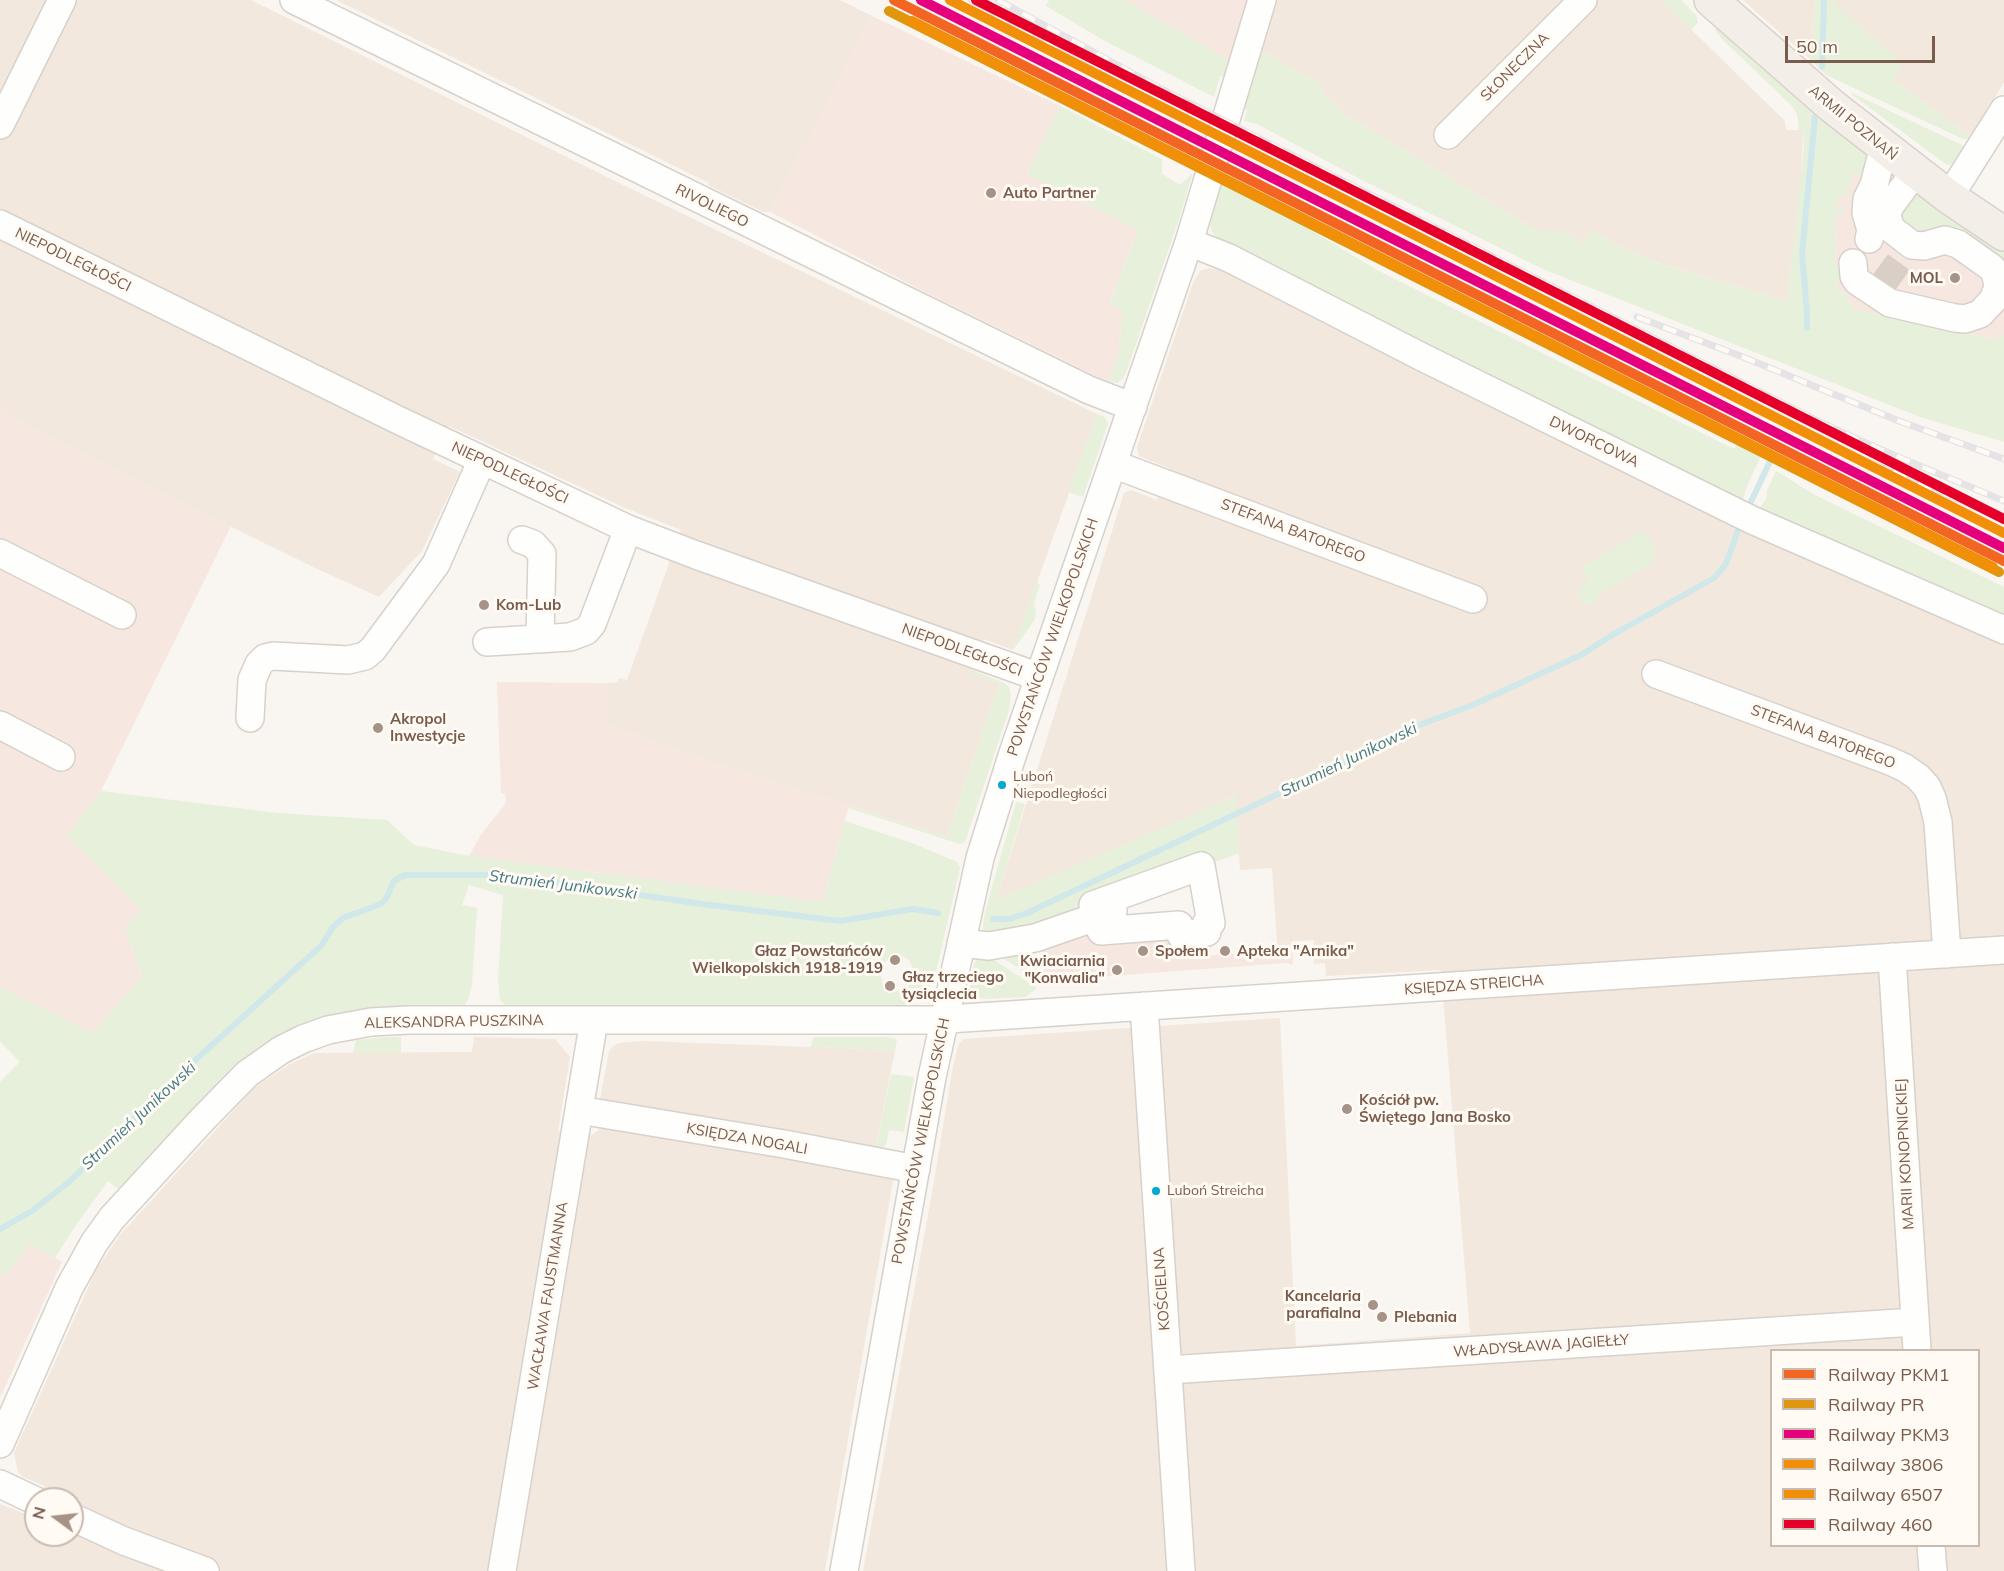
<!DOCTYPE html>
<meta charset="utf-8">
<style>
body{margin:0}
#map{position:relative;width:2004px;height:1571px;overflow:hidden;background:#f9f5f0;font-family:Mulish,sans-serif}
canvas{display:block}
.legend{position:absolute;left:1770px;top:1349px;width:210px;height:198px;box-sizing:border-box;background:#fffaf3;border:2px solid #cabbb1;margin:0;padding:8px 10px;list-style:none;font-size:18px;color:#7a5c4d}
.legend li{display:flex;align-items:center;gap:12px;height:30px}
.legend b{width:30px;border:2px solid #cabbb1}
.north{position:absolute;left:24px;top:1487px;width:60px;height:60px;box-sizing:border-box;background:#fffaf3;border:2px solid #cabbb1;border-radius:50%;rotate:285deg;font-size:16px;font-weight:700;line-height:24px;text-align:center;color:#7a5c4d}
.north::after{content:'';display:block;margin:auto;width:21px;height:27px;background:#a69286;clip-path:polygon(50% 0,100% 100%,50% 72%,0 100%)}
.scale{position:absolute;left:1785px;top:36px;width:150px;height:27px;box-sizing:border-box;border:3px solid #7a5c4d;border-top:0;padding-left:8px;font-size:18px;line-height:21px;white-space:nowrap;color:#7a5c4d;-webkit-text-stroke:4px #fffaf3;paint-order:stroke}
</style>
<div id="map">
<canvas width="2004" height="1571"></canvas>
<ul class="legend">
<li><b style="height:8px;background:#f26522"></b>Railway PKM1</li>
<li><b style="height:8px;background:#de970f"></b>Railway PR</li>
<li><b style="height:8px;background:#e5007d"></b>Railway PKM3</li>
<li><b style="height:8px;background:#f28f08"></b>Railway 3806</li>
<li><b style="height:8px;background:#f28f08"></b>Railway 6507</li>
<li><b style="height:8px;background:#e4002b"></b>Railway 460</li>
</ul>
<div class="north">N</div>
<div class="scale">50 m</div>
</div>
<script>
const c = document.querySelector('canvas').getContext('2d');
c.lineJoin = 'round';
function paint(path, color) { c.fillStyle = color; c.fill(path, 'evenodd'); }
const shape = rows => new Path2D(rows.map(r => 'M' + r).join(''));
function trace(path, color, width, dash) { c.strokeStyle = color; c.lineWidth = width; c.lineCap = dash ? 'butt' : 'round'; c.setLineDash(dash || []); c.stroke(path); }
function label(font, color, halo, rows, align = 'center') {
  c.font = font + ' Mulish,sans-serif'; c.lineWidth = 6; c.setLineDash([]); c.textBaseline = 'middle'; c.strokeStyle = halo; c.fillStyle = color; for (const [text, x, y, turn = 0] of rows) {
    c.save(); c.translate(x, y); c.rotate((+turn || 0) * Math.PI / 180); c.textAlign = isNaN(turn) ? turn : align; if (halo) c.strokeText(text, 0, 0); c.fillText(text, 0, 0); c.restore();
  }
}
const residential = shape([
 [0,0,251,0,621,184,1097,414,1013,650,984,639,973,670,972,674,999,684,947,837,707,761,606,724,607,683,617,682,619,678,627,680,681,530,623,507,449,426,433,459,460,472,422,551,379,597,313,567,37,431,0,408],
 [336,0,840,0,872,16,770,212,763,212,708,185,709,183],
 [1277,0,1661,0,1785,121,1786,130,1803,130,1801,179,1787,301,1658,263,1624,249,1594,231,1582,244,1571,235,1558,231,1537,231,1344,114,1322,92,1323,86,1261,51],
 [1743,0,1815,0,1810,59,1755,11],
 [1835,0,2004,0,2004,82,1971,137,1893,80,1835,4],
 [1210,268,1226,272,1229,270,2004,642,2004,1571,863,1571,935,1176,952,1071,958,1046,963,1039,1280,1018,1296,1346,1470,1333,1441,970,1326,976,1325,963,1314,964,1314,940,1277,942,1272,868,1240,870,1235,796,1155,833,996,900,1124,493,1131,490,1157,500,1169,468,1139,456,1137,447,1193,283,1200,271],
 [1772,1350,1978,1350,1978,1546,1772,1546],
 [474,1037,555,1039,570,1057,558,1131,592,1135,606,1124,608,1105,600,1100,609,1051,613,1046,619,1043,642,1041,895,1050,871,1171,894,1175,825,1571,0,1571,0,1504,30,1516,36,1505,36,1535,72,1535,72,1499,39,1499,45,1486,23,1477,18,1472,14,1453,96,1270,120,1235,254,1088,290,1064,314,1053,472,1052]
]);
const commercial = shape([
 [1125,0,1247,0,1229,60],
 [872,16,1060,106,1027,174,1138,230,1110,303,1123,312,1118,354,1109,381,1106,381,933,296,770,212],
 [1839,130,1926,197,1933,230,1946,227,2004,263,2004,334,2001,340,1993,339,1853,309,1845,291,1840,294,1836,284,1841,281,1835,257,1837,228,1833,227,1836,213,1843,214,1844,208,1836,206,1838,195,1846,197,1851,173,1868,175,1839,131,1818,321,2004,360,1817,321],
 [0,408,37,431,231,526,101,791,68,835,142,910,125,928,142,976,93,1033,0,987],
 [497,682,607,683,606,724,707,761,849,806,823,902,469,856,480,836,506,803,505,794,501,793],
 [1209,926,1211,955,1277,950,1277,942,1292,941,1293,965,1286,963,1044,981,1041,945,1101,931],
 [30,1244,62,1262,0,1398,0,1274,9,1272]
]);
const green = shape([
 [1049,0,1125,0,1229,60,1224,77,1220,76,1214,97,1103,40,1046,6],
 [1661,0,1681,0,1696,15,1698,23,1691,30],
 [1815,0,1835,0,1835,4,1903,64,1893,80,1971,137,1969,139,1963,139,1826,75,1810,59],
 [1715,25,1866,151,1870,157,1863,176,1852,173,1846,197,1838,196,1836,206,1844,208,1843,214,1836,213,1833,226,1837,228,1835,257,1841,281,1836,284,1840,294,1845,291,1853,309,1992,339,2001,339,2004,334,2004,442,1920,417,1545,270,1362,180,1257,124,1244,121,1247,111,1243,104,1261,51,1323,86,1322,92,1344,114,1537,231,1558,231,1571,235,1582,244,1594,231,1624,249,1657,263,1787,301,1804,146,1803,130,1799,130,1797,114,1792,106,1725,42,1716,32],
 [1852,93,1964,146,1963,151,1955,164,1947,165,1851,94],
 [1060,106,1162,159,1162,174,1180,185,1193,173,1179,219,1127,370,1123,379,1117,383,1106,381,1109,381,1118,354,1123,312,1110,304,1138,230,1027,174],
 [1223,177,1377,270,1734,449,1740,439,1763,452,1747,486,1741,507,1220,241,1212,232,1209,222],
 [1917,196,1926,197,2004,250,2004,263,1934,230,1921,230,1904,221,1901,218,1901,206,1906,200],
 [1097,414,1105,417,1108,424,1083,497,1069,492],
 [1776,471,1815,495,2004,587,2004,622,1756,513,1766,499,1767,490],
 [1636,529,1649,536,1656,552,1652,563,1599,595,1593,605,1584,604,1579,600,1578,595,1579,589,1588,579,1582,567,1632,538],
 [1036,582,1040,585,1034,603,1036,613,1034,621,1013,650],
 [973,670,1004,683,1009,687,1011,696,1008,713,965,842,961,844,954,842,848,808,849,806,947,837,999,684,971,674],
 [101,791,278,813,387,820,414,845,469,856,823,902,845,821,912,843,957,862,960,868,935,976,915,973,909,960,898,954,890,957,883,964,881,975,882,983,884,987,892,992,906,989,914,978,933,981,927,990,905,1004,903,1008,507,1007,500,1000,498,982,503,895,469,885,462,905,477,908,472,985,468,1000,463,1008,348,1013,131,1177,118,1189,108,1181,76,1225,55,1258,30,1244,9,1272,0,1274,0,1082,20,1062,0,1042,0,987,93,1033,142,976,125,928,141,910,67,836],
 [1236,796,1239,853,1030,930,982,933,985,912,1016,802,1025,804,996,900],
 [1034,946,1035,978,999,956],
 [988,956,1037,988,1025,997,985,999,974,997,970,987,974,964,977,959],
 [387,1037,401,1037,401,1053,353,1053,356,1040],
 [813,1037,885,1037,897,1039,895,1050,811,1047],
 [891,1074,914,1077,904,1132,889,1130,886,1145,875,1152]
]);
const stream = shape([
 [1822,67,1824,0],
 [1807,328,1807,312,1802,254,1815,117],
 [1749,506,1772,457],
 [993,919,1009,919,1027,913,1354,758,1385,738,1475,704,1581,655,1614,634,1714,578,1726,564,1738,530],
 [0,1229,32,1211,69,1182,190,1065,312,954,321,946,333,927,343,918,381,904,386,899,394,881,405,875,503,875,702,904,840,921,913,909,938,913]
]);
const minorTunnel = shape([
 [1883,284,1899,262]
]);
const minor = shape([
 [294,0,1089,390,1133,407],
 [0,125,62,0],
 [1448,135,1583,0],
 [1949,197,2004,110],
 [0,224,398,420,628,529,696,555,1039,677],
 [1869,239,1871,230,1866,213,1867,199,1874,185,1881,158,1886,149],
 [1189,242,1229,258,1422,357,1752,520,2004,630],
 [1853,263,1854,276,1857,281,1890,303,1955,318,1965,319,1980,314,1993,300,1998,287,1996,275,1992,268,1958,244,1945,240,1924,246,1912,245,1890,228,1887,214,1890,206,1915,172],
 [1113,464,1473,599],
 [522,540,533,544,542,554,540,639],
 [0,553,122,615],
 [487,642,570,637,586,631,592,624,628,529],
 [1656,674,1890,761,1905,768,1918,777,1927,787,1932,798,1938,822,1947,954],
 [250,718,252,680,259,664,265,658,273,656,348,660,365,656,373,649,436,564,482,460],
 [0,725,61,757],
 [1201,866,1211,923,1206,924,1207,932,1181,935,1179,925,1101,931,1093,905,1201,866],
 [961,943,989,946,1035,938,1113,911],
 [1892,957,1917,1350],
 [1144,1006,1181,1571],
 [579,1110,784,1144,916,1169],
 [1168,1370,1915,1322],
 [0,1444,69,1288,94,1243,112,1218,202,1120,247,1074,281,1050,303,1039,328,1030,371,1022,408,1020,933,1020,2004,950],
 [0,1484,36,1501],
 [72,1517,124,1541,205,1571],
 [1931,1546,1933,1571],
 [502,1571,594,1020],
 [844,1571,932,1077,980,858,1012,756,1189,242,1262,0]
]);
const major = shape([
 [1711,0,1832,106,1949,197,2004,234]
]);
const rail = shape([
 [971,0,1080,63,1151,100,1815,435,1864,460,2004,519],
 [998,0,1156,86,1822,423,1877,448,2004,501],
 [1637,317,1743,357,1899,421,2004,459]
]);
const rail1 = shape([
 [894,0,2004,561]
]);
const rail2 = shape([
 [889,11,1999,572]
]);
const rail3 = shape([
 [921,0,2004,548]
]);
const rail4 = shape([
 [950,0,2004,533]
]);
const rail5 = shape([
 [912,21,1993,567]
]);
const rail6 = shape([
 [976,0,2004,519]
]);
const markers = [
 [991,193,6,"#a69286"],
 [1955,278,6,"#a69286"],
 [484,605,6,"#a69286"],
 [378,728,6,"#a69286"],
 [1002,785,5,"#00a9ce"],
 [1143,951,6,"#a69286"],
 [1225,951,6,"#a69286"],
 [895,960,6,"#a69286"],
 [1117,970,6,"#a69286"],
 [890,986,6,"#a69286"],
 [1347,1109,6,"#a69286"],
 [1156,1191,5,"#00a9ce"],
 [1373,1305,6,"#a69286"],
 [1382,1317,6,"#a69286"]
];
const busNames = [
 ["Luboń",1013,777],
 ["Niepodległości",1013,794],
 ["Luboń Streicha",1167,1191]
];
const streetNames = [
 ["SŁONECZNA",1515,67,-45],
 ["ARMII POZNAŃ",1853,123,39],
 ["RIVOLIEGO",712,206,26],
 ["NIEPODLEGŁOŚCI",73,260,26],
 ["DWORCOWA",1594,442,26],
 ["NIEPODLEGŁOŚCI",510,473,25],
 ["STEFANA BATOREGO",1293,531,21],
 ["POWSTAŃCÓW WIELKOPOLSKICH",1053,637,-71],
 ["NIEPODLEGŁOŚCI",962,650,20],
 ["STEFANA BATOREGO",1823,737,21],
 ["KSIĘDZA STREICHA",1474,985,-4],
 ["ALEKSANDRA PUSZKINA",454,1022,-1],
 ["KSIĘDZA NOGALI",747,1139,10],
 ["POWSTAŃCÓW WIELKOPOLSKICH",921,1141,-79],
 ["MARII KONOPNICKIEJ",1905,1154,-93],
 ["KOŚCIELNA",1162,1289,-94],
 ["WACŁAWA FAUSTMANNA",548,1296,-81],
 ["WŁADYSŁAWA JAGIEŁŁY",1541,1346,-4]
];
const poiNames = [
 ["Auto Partner",1003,193],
 ["MOL",1943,278,"right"],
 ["Kom-Lub",496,605],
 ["Akropol",390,719],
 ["Inwestycje",390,736],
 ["Głaz Powstańców",883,951,"right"],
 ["Wielkopolskich 1918-1919",883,968,"right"],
 ["Społem",1155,951],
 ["Apteka \"Arnika\"",1237,951],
 ["Kwiaciarnia",1105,961,"right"],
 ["\"Konwalia\"",1105,978,"right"],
 ["Głaz trzeciego",902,977],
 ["tysiąclecia",902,994],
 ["Kościół pw.",1359,1100],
 ["Świętego Jana Bosko",1359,1117],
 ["Kancelaria",1361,1296,"right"],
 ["parafialna",1361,1313,"right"],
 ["Plebania",1394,1317]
];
const waterNames = [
 ["Strumień Junikowski",1349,760,-26],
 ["Strumień Junikowski",563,885,7],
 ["Strumień Junikowski",139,1116,-43]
];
paint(residential, '#f2e8de');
paint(commercial, '#f6e8e1');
paint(green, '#e7f0db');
trace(stream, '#d0e8ea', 6);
trace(minorTunnel, '#d9cfc7', 27, [27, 14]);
trace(minor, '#d7d1cb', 30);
trace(major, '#dad1cc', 36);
trace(minor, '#fefefd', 27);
trace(major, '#f3eee8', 33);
trace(rail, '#e6e3e7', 7);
trace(rail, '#fffaf3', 4.5, [14]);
trace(rail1, '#f26522', 10);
trace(rail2, '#de970f', 10);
trace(rail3, '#e5007d', 10);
trace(rail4, '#f28f08', 10);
trace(rail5, '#f28f08', 10);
trace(rail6, '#e4002b', 10);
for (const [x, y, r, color] of markers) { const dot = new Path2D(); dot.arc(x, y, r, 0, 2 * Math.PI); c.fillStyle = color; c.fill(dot); trace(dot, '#fffaf3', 2); }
label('14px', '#7a5c4d', '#fffaf3', busNames, 'left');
label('15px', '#7a5c4d', '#fffaf3', streetNames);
label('bold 15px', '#7a5c4d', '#fffaf3', poiNames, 'left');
label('italic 16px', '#437c86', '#fffaf3', waterNames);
</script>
